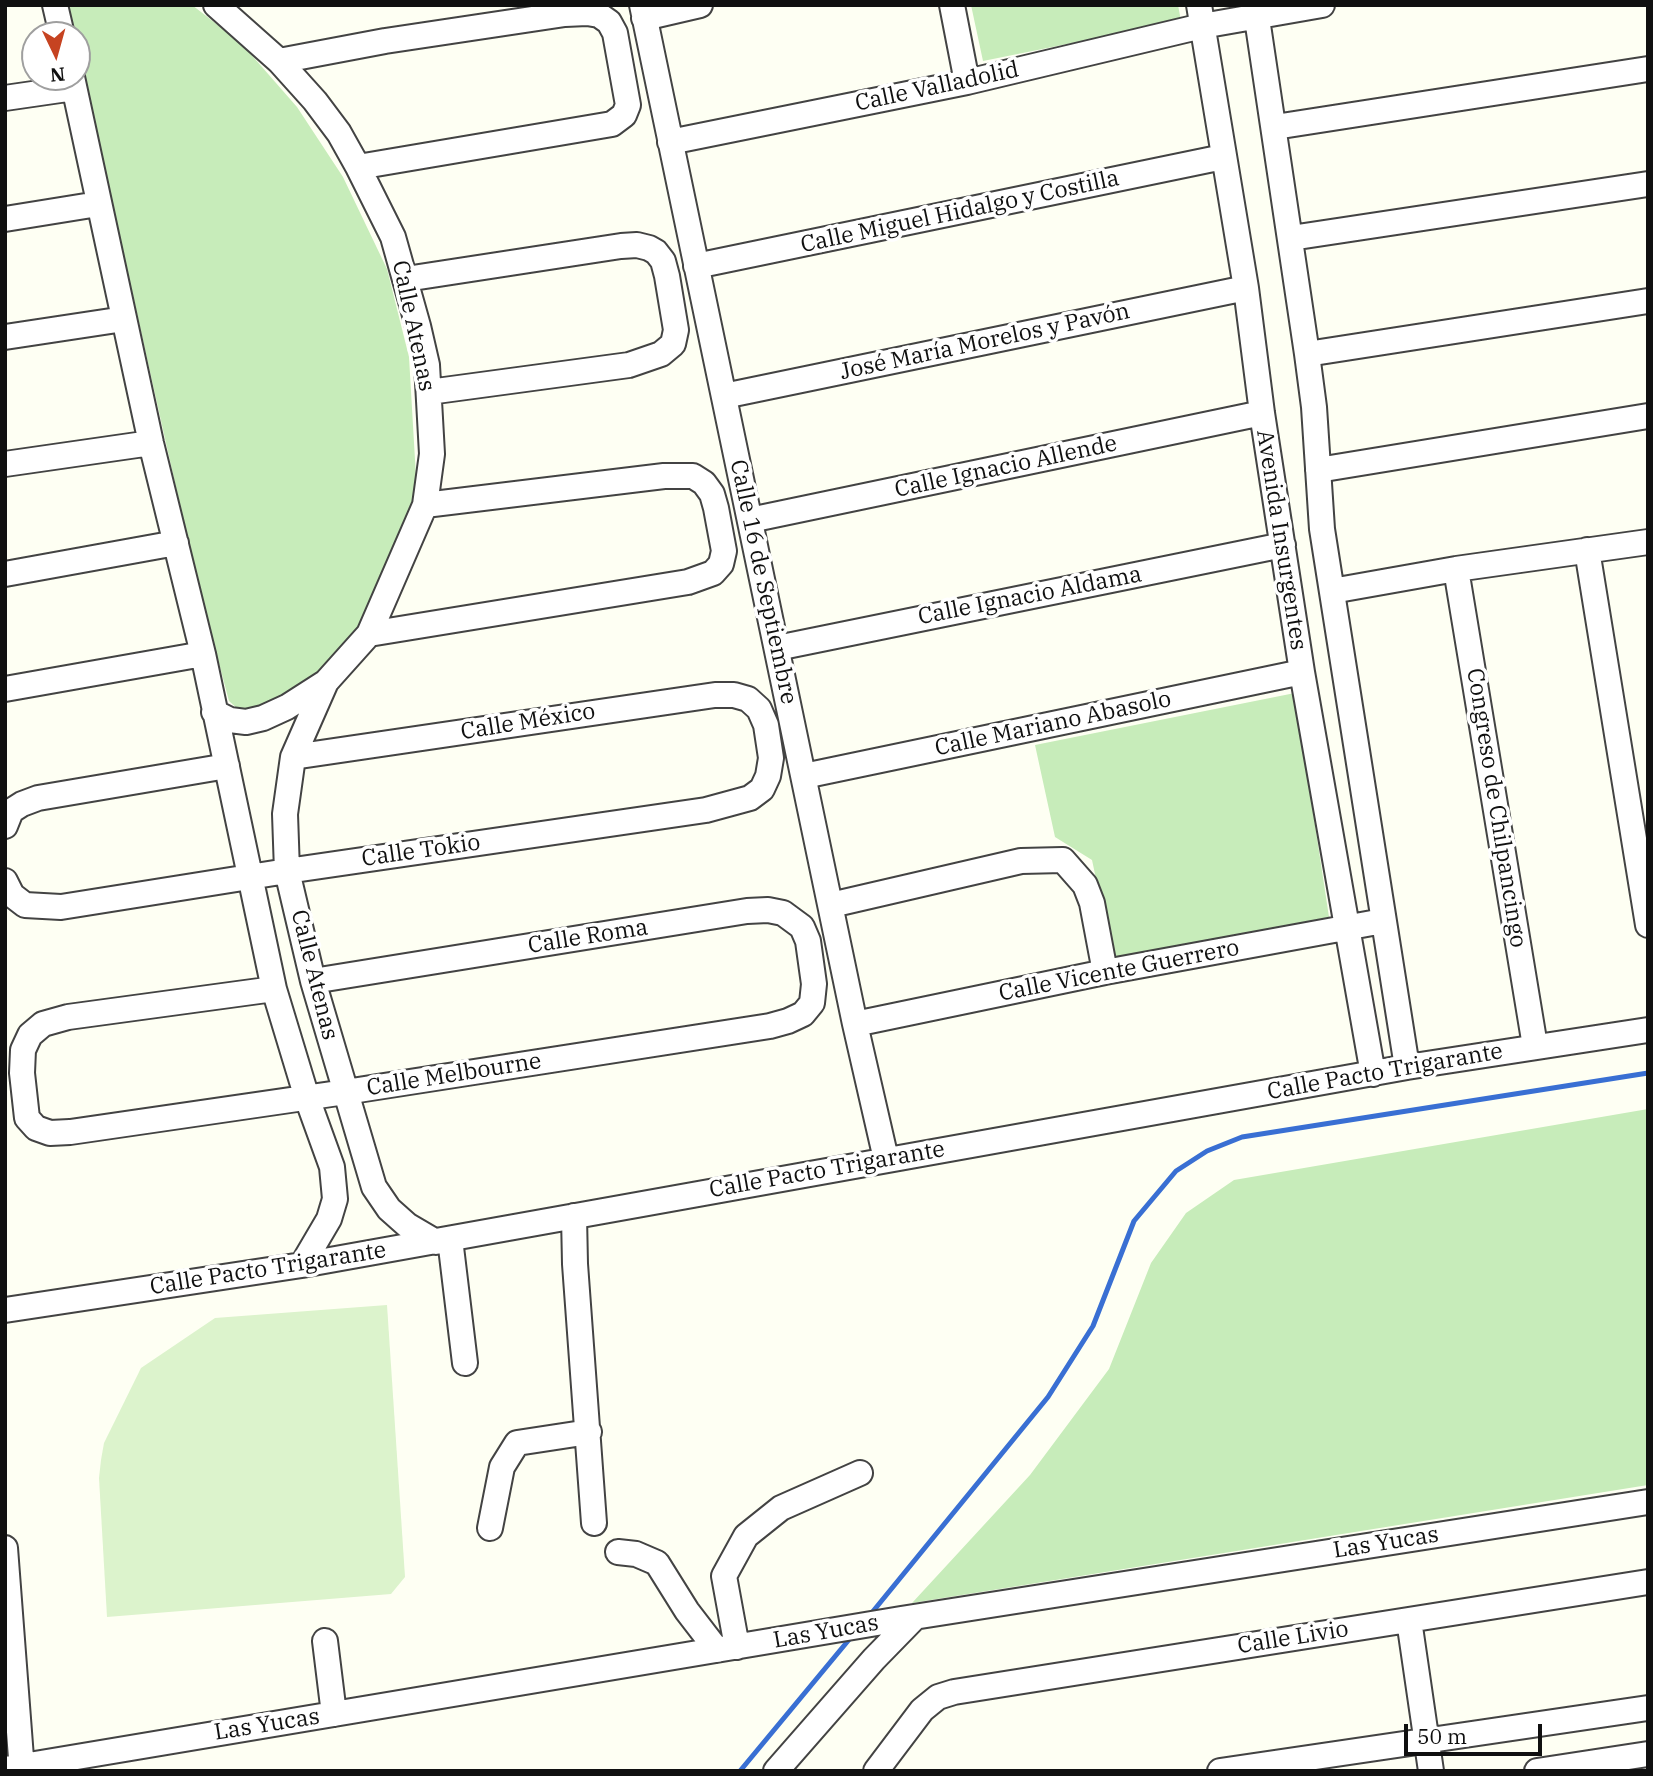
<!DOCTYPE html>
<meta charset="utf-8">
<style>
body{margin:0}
#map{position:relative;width:1653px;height:1776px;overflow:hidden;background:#fefff3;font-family:"IBM Plex Serif",serif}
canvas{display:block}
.frame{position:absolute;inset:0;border:7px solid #101010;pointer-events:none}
.north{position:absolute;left:21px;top:21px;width:70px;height:70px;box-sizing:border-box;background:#fff;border:2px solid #9f9f9f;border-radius:50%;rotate:175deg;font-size:19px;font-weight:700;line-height:28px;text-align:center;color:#101010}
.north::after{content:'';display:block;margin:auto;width:24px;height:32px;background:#c64321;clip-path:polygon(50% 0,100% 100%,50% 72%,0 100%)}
.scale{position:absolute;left:1404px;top:1724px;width:138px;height:32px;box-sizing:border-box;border:4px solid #101010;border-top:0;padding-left:9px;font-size:21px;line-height:24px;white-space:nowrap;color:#101010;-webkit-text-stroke:5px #fff;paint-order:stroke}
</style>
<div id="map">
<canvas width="1653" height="1776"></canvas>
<div class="frame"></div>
<div class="north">N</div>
<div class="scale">50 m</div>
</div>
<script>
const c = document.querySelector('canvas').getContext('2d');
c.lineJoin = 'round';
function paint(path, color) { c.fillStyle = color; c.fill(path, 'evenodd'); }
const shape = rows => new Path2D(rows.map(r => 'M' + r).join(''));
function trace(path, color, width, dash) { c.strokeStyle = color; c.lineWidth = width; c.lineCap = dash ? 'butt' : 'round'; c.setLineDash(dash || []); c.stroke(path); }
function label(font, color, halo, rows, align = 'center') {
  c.font = font + ' "IBM Plex Serif",serif'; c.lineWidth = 7; c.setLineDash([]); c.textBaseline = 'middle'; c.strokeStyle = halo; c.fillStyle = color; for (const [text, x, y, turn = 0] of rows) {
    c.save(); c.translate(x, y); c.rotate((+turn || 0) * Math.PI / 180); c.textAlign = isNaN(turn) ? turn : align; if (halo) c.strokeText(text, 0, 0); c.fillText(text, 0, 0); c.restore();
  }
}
const green = shape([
 [68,5,192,5,241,43,297,107,343,177,387,269,409,357,417,494,365,634,305,687,260,710,241,712,229,701,196,577,77,46,77,35,75,35],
 [971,5,1178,5,1181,21,983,61],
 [1295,693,1329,917,1114,963,1092,860,1055,837,1035,745],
 [1648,1109,1648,1485,912,1603,1030,1475,1109,1369,1151,1263,1186,1213,1234,1180]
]);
const pitch = shape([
 [387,1305,405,1577,391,1594,107,1617,99,1478,101,1460,104,1443,141,1368,215,1318]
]);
const stream = shape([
 [870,1615,1048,1397,1093,1326,1134,1221,1176,1171,1207,1151,1242,1137,1648,1073],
 [740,1771,852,1636]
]);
const minor = shape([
 [55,5,62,35],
 [216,5,279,61,315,101,339,133,358,167,393,237,418,326,427,365,432,454,425,505,369,634,326,682,293,757,285,814,287,871,313,981,374,1187,389,1209,407,1225,436,1242],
 [642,5,855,1024,886,1159],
 [952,5,967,82],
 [1199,5,1246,288,1262,413,1302,672,1373,1074],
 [1255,5,1307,354,1314,407,1322,529,1407,1067],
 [644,18,700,5],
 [279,61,385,41,565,14,587,13,599,15,609,22,615,33,628,105,624,115,612,124,358,167],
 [72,77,151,443,203,654,274,989,307,1098,332,1167,335,1199,329,1219,302,1265],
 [5,98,74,88],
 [1275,127,1648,69],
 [670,142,967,82,1202,26,1322,5],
 [5,219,98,204],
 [1291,238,1648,184],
 [696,266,1223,157],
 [406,279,621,246,637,245,649,248,656,252,663,261,667,276,676,330,673,344,661,354,629,365,429,392],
 [5,337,124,319],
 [1307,354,1648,301],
 [724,396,1246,288],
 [5,464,151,443],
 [1318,470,1648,416],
 [750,520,1262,413],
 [1587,550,1648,925],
 [1456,569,1535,1046],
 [5,574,176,543],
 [1332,591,1456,569,1648,542],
 [369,634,688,582,713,573,721,564,724,551,716,508,712,494,704,483,693,476,664,476,425,505],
 [777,648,1283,545],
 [5,689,203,654],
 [214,712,230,720,246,722,263,718,287,707,326,682],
 [804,776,1302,672],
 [5,826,11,811,22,804,38,798,227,766],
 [5,881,12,895,25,905,61,907,287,871,706,810,750,798,762,789,768,776,771,758,766,725,759,709,748,699,734,695,715,695,293,757],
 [831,905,1021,861,1063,860,1085,885,1092,903,1105,972],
 [274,989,68,1017,43,1024,30,1035,23,1050,22,1073,27,1118,36,1128,50,1133,70,1132,345,1092,770,1026,788,1021,803,1014,812,1003,814,984,808,941,802,927,783,913,768,910,747,911,313,981],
 [855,1024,1105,972,1383,921],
 [574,1216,575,1264,594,1523],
 [450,1239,465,1363],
 [5,1310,302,1265,1407,1067,1648,1030],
 [490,1528,502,1467,517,1443,589,1432],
 [5,1548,22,1771],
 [618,1552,636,1554,657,1563,687,1611,717,1650],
 [1409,1620,1431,1771],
 [325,1641,334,1714],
 [737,1647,724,1576,746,1536,781,1508,860,1473],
 [5,1769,901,1619,1648,1502],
 [776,1771,874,1659,915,1617],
 [876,1771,922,1710,938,1697,954,1692,1648,1582],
 [1220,1771,1648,1708],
 [1537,1771,1648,1754]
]);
const streetNames = [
 ["Calle Valladolid",937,87,-12],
 ["Calle Miguel Hidalgo y Costilla",960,212,-12],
 ["Calle Atenas",413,326,78],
 ["José María Morelos y Pavón",985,342,-12],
 ["Calle Ignacio Allende",1006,467,-12],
 ["Avenida Insurgentes",1281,540,81],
 ["Calle 16 de Septiembre",763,582,78],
 ["Calle Ignacio Aldama",1030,596,-11],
 ["Calle México",528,722,-9],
 ["Calle Mariano Abasolo",1053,724,-12],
 ["Congreso de Chilpancingo",1496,808,81],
 ["Calle Tokio",421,851,-8],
 ["Calle Roma",588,937,-9],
 ["Calle Vicente Guerrero",1119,971,-11],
 ["Calle Atenas",314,975,76],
 ["Calle Pacto Trigarante",1385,1072,-10],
 ["Calle Melbourne",454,1075,-9],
 ["Calle Pacto Trigarante",827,1170,-10],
 ["Calle Pacto Trigarante",268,1269,-9],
 ["Las Yucas",1386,1543,-9],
 ["Las Yucas",826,1632,-10],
 ["Calle Livio",1293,1638,-9],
 ["Las Yucas",267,1725,-9]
];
paint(green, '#c7ecba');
paint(pitch, '#dcf3cc');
trace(stream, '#396fd3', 5);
trace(minor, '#434343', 28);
trace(minor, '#fff', 24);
label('23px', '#101010', '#fff', streetNames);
</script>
